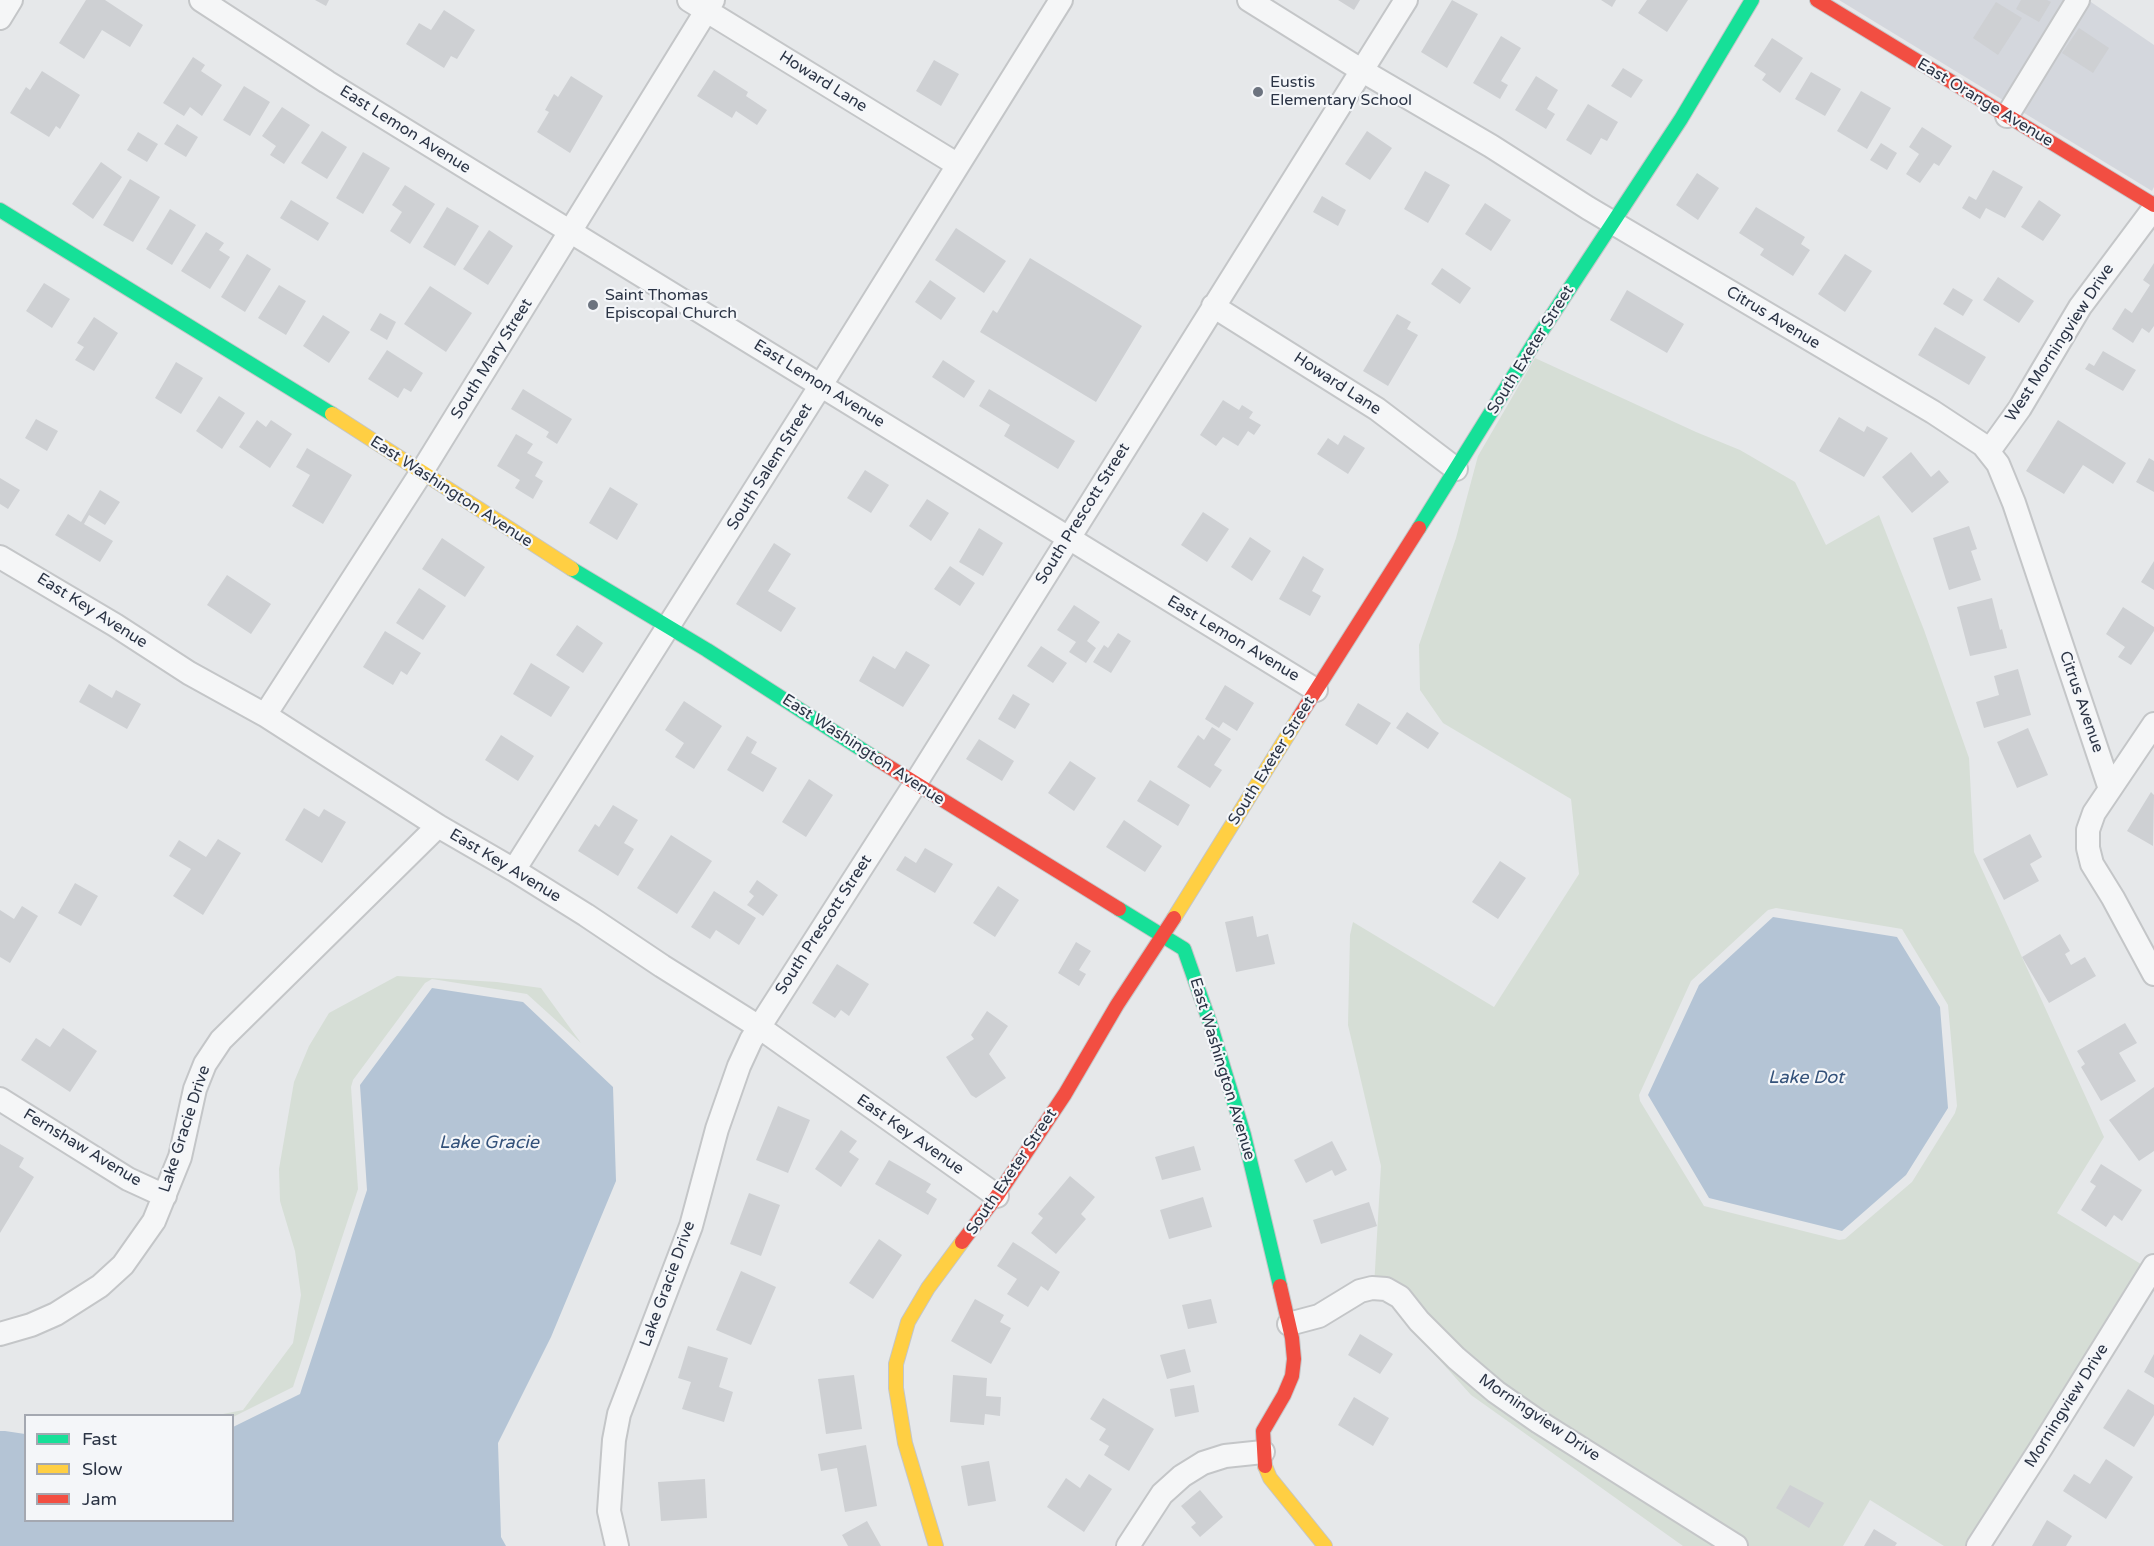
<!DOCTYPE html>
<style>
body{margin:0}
#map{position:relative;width:2154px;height:1546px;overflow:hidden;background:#e6e8ea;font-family:"Varela Round",sans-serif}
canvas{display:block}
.legend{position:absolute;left:24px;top:1414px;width:210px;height:108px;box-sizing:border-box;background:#f4f6f9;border:2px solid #a4a8b1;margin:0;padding:8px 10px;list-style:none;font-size:18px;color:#2b3445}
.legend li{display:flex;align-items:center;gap:12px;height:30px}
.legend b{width:30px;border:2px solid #a4a8b1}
</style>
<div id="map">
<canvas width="2154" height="1546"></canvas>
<ul class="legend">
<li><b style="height:8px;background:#16e098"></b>Fast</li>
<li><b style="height:8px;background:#ffcf43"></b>Slow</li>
<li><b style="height:8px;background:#f24e42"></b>Jam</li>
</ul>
</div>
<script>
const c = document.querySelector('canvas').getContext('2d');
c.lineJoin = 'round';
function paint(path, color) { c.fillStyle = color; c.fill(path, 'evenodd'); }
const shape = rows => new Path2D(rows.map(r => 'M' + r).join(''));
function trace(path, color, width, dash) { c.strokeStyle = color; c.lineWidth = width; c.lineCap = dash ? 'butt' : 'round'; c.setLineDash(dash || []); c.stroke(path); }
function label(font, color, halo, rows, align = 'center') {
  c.font = font + ' "Varela Round",sans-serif'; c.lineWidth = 4.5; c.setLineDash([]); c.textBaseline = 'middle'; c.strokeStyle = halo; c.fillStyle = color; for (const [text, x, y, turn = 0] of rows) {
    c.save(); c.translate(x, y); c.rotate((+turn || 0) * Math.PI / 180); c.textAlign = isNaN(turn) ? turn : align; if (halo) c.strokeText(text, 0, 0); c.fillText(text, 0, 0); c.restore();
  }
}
const built = shape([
 [1839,0,2088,0,2154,45,2154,187,2152,191]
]);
const green = shape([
 [1535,358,1696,432,1740,450,1795,482,1826,545,1879,515,1924,630,1969,758,1974,852,2104,1137,2057,1213,2154,1272,1984,1546,1944,1546,1870,1500,1843,1546,1683,1546,1471,1395,1374,1287,1381,1166,1348,1025,1350,935,1353,922,1494,1007,1579,874,1571,799,1443,723,1420,690,1419,645,1456,538,1478,456],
 [1776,908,1902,929,1948,1005,1957,1106,1955,1113,1912,1182,1845,1239,1839,1240,1704,1206,1640,1101,1639,1095,1691,981,1768,910],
 [397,976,497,982,541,988,581,1043,527,994,432,979,425,983,353,1080,351,1087,358,1189,293,1387,233,1417,218,1415,243,1410,293,1343,301,1295,295,1251,280,1201,279,1169,294,1082,309,1046,329,1013]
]);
const water = shape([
 [1773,917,1897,937,1940,1007,1948,1108,1906,1175,1842,1231,1709,1198,1648,1095,1699,985],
 [432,988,523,1002,613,1087,616,1181,551,1337,498,1443,501,1537,506,1546,0,1546,0,1431,5,1431,25,1434,26,1520,232,1520,233,1427,300,1394,367,1190,360,1085]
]);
const building = shape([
 [86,0,105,0,143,25,130,47,102,30,84,59,59,43],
 [315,0,329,0,326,6],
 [1338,0,1360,0,1354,10],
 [1452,0,1478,14,1447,68,1421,52],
 [1601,0,1616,0,1612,7],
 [1647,0,1688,0,1667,32,1638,13],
 [2021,0,2047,0,2051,2,2039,22,2016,9],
 [1996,2,2022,18,1998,55,1973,38],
 [444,10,475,30,457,59,451,56,444,68,406,44,419,23,431,30],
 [2079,28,2109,48,2093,73,2062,53],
 [1501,36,1521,48,1501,81,1508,85,1500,99,1473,83],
 [1772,38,1803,58,1780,93,1762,80,1766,74,1754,66],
 [193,57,205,65,201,71,222,85,202,116,190,107,184,116,163,103],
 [934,60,959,74,941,106,916,91],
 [1623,68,1643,80,1631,98,1611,86],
 [714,70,748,92,746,96,767,110,757,125,736,111,732,118,697,96],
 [42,71,80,95,60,129,56,126,49,137,10,113,26,87,30,90],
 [1811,72,1841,89,1825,116,1795,99],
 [571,76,603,96,570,153,537,132,549,112,545,110,554,94,558,97],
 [1536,76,1558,90,1547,109,1555,114,1546,129,1515,110],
 [244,86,270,102,250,136,223,120],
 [1861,91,1891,108,1867,149,1837,131],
 [1588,104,1618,122,1607,141,1601,138,1591,155,1566,140],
 [282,107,310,125,284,164,270,155,276,146,262,136],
 [177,124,198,137,186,157,164,144],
 [1922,127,1952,146,1939,166,1934,163,1920,183,1906,174,1919,154,1909,147],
 [322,131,347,147,327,179,301,163],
 [1367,131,1392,148,1370,180,1345,164],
 [138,132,158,144,147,162,127,150],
 [1881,143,1897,153,1887,170,1870,160],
 [363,152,390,168,363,214,336,198],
 [101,162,122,177,93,219,72,204],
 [1993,170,2023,187,2005,218,1986,208,1980,219,1962,208,1969,196,1976,200],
 [1425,171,1450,185,1428,223,1404,209],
 [1697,173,1719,188,1698,220,1676,205],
 [130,179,160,197,133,242,103,225],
 [405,185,435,204,410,244,390,231,402,212,392,205],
 [1322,196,1346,210,1338,226,1313,212],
 [291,200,329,223,318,241,280,218],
 [2039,200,2061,215,2043,241,2021,227],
 [1485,203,1511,220,1491,251,1465,234],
 [447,207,479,226,455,266,423,247],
 [1756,207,1805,237,1801,244,1810,250,1793,276,1760,255,1764,249,1739,233],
 [170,209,196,225,172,265,146,249],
 [956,228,1006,261,984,293,935,260],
 [489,230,513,246,488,285,463,269],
 [206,232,224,243,219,250,230,257,210,289,181,271],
 [247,254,271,269,245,312,221,297],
 [1845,254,1872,271,1845,312,1818,294],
 [1030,258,1142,326,1096,402,980,332,993,310,997,313],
 [2154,263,2154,326,2149,333,2142,328,2133,343,2112,329,2125,308,2132,313,2150,285,2143,280],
 [1442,268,1471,288,1460,304,1431,284],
 [1998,277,2034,301,2019,323,1983,300],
 [930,280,956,298,941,320,915,302],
 [44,283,70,299,52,328,26,311],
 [279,285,306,301,286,335,258,318],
 [430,286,472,313,446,352,404,324],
 [1953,288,1973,300,1963,316,1943,304],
 [1627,290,1684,324,1667,353,1610,320],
 [380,313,396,322,387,340,370,330],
 [1397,314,1411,322,1407,329,1418,335,1388,386,1363,371],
 [323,315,350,332,329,363,303,346],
 [94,317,118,333,94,371,75,360,84,347,77,343],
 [1935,327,1986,357,1969,385,1918,355],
 [387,350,423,373,411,392,404,388,398,398,368,379],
 [2103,351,2136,370,2123,391,2085,369,2089,363,2094,366],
 [943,360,975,381,964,398,932,377],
 [176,362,203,378,181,414,155,398],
 [523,389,572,419,557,444,546,437,549,432,511,409],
 [989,389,1075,441,1058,469,1004,436,1010,425,979,406],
 [219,396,245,413,222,449,196,431],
 [1223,400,1239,410,1242,405,1253,412,1249,418,1261,425,1254,435,1248,431,1238,446,1223,437,1216,446,1200,435],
 [1839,417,1864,432,1867,426,1888,438,1864,477,1819,451],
 [36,419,58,431,47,451,25,438],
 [257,420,266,427,271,420,292,434,270,468,239,447],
 [2058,420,2126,463,2113,484,2083,465,2064,494,2026,471],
 [516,434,533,444,527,453,543,462,535,476,543,481,533,499,515,488,520,480,497,466],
 [1344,435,1365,448,1348,474,1317,454,1328,438,1338,445],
 [307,448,352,475,323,524,292,506,310,475,296,467],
 [1911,452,1931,477,1939,470,1949,482,1912,513,1882,477],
 [2149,458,2154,461,2154,492,2136,482],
 [865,470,889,485,871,513,847,498],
 [0,478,20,490,8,509,0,504],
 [610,487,638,504,617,540,589,523],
 [100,490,120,502,105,525,89,515,84,524,113,541,100,562,55,535,68,514,81,522],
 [927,499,949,513,931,541,909,526],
 [1203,512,1229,529,1207,562,1181,545],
 [1969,526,1977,549,1971,551,1981,580,1949,590,1933,538],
 [979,528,1003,543,983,576,959,562],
 [1250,537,1271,551,1252,581,1231,567],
 [442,538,485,567,465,597,422,569],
 [774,543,791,554,768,591,796,608,781,632,736,604],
 [1303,556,1324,569,1312,591,1321,596,1310,616,1279,599],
 [2154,561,2154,590,2141,582],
 [950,566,975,583,960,606,934,589],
 [227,575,271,604,251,634,207,605],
 [419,588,446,606,423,640,396,623],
 [1992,598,2000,630,2002,629,2007,648,1970,656,1957,607],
 [1074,605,1100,622,1087,641,1096,648,1086,663,1069,652,1076,642,1057,630],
 [2123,607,2154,627,2154,631,2131,665,2118,657,2125,647,2106,634],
 [577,625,603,643,583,673,556,655],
 [385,631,421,653,407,675,401,671,393,685,363,667],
 [1118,633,1131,641,1111,673,1093,662,1104,645,1108,648],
 [1041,646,1067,663,1053,683,1027,666],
 [906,651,930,665,903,707,859,681,873,656,895,669],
 [531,663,570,687,551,717,513,694],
 [2018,669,2031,715,1984,728,1976,702,1999,695,1994,676],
 [89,684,112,698,116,690,141,704,127,729,79,702],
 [1225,685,1254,703,1237,731,1223,722,1219,728,1205,719],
 [1013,694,1030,704,1015,729,998,719],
 [684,701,722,726,694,769,675,757,684,743,665,730],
 [1358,703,1391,723,1377,745,1345,725],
 [1407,712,1439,733,1428,749,1396,728],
 [1212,727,1231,739,1214,765,1222,770,1210,788,1177,767,1198,735,1204,740],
 [2028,728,2048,775,2017,788,1997,742],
 [501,735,534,756,518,781,485,760],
 [747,736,757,742,751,753,777,768,763,792,727,770],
 [979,739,1014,761,1002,781,966,759],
 [1070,761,1096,778,1074,811,1048,793],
 [809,779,833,795,806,837,782,822],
 [1150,780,1190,805,1178,826,1137,801],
 [2151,792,2154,795,2153,846,2127,831],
 [613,805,638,820,624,843,634,849,618,876,578,851,595,824,599,827],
 [304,808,319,817,324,809,346,822,322,863,285,840],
 [1124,820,1162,846,1145,872,1106,847],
 [2030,834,2042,857,2030,864,2039,881,2004,900,1983,859],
 [671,835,712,861,677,914,637,888],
 [218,839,241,853,203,915,173,896,191,869,169,856,179,840,206,857],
 [925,848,953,864,935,893,896,870,905,856,916,863],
 [1500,861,1526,878,1498,919,1472,902],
 [757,880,778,895,763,916,747,905,754,896,749,892],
 [75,883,98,896,81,926,58,913],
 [998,886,1019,900,995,937,973,923],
 [714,891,756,918,739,945,716,930,710,939,691,927],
 [22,906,38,916,10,963,0,957,0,910,14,919],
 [1253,916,1257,937,1268,934,1275,964,1236,972,1225,922],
 [2060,934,2070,951,2065,954,2071,965,2085,957,2096,976,2049,1003,2022,957],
 [1076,942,1091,951,1079,970,1086,974,1079,986,1058,973],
 [837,964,869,984,849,1016,841,1010,835,1018,812,1003],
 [987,1011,1008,1026,989,1054,1006,1078,976,1098,971,1095,946,1057,974,1039,971,1035],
 [2125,1023,2137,1043,2119,1053,2136,1081,2101,1101,2081,1067,2085,1064,2077,1051],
 [63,1028,97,1051,70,1092,21,1060,36,1038,50,1047],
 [2154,1087,2154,1151,2139,1161,2109,1120],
 [778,1106,810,1120,788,1173,756,1160],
 [841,1130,857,1141,849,1152,859,1159,841,1187,815,1169],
 [1332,1141,1347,1170,1335,1176,1332,1170,1306,1183,1294,1160],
 [0,1144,24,1158,19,1167,34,1177,0,1233],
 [1194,1146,1201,1170,1162,1180,1155,1157],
 [889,1160,931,1184,926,1192,937,1199,928,1215,875,1184],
 [2101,1164,2142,1190,2122,1221,2114,1215,2106,1227,2081,1210,2096,1186,2090,1182],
 [1070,1176,1095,1197,1081,1214,1086,1219,1056,1254,1031,1233,1043,1218,1038,1214],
 [749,1193,780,1205,761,1256,730,1244],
 [1203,1197,1212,1227,1169,1239,1160,1210],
 [1369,1202,1377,1226,1321,1244,1313,1220],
 [879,1239,902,1255,873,1299,849,1283],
 [1013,1242,1060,1272,1048,1291,1041,1286,1028,1307,1007,1294,1017,1279,997,1266],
 [741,1271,776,1287,751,1345,716,1330],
 [975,1299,1004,1315,1000,1322,1011,1328,991,1364,951,1341],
 [1211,1299,1217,1323,1188,1329,1182,1305],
 [1360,1334,1393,1354,1380,1374,1348,1355],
 [688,1346,728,1358,719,1387,733,1392,724,1422,682,1409,691,1382,678,1378],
 [1185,1349,1191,1372,1167,1379,1160,1355],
 [2154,1354,2154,1378,2144,1372],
 [854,1375,862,1429,826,1434,818,1379],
 [953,1375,987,1378,986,1396,1001,1397,1000,1416,985,1414,984,1425,950,1422],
 [1194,1385,1199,1412,1175,1417,1170,1389],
 [2128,1389,2154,1405,2154,1415,2134,1447,2103,1428],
 [1354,1397,1389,1418,1373,1446,1338,1425],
 [1103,1398,1154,1429,1129,1471,1104,1455,1109,1446,1099,1440,1106,1429,1090,1419],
 [866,1445,877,1506,845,1512,837,1468,821,1471,818,1454],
 [2106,1459,2133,1477,2106,1519,2063,1491,2074,1474,2090,1484],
 [989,1461,996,1501,968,1506,961,1466],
 [1089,1474,1112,1489,1084,1532,1047,1507,1066,1478,1080,1488],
 [705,1479,707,1518,661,1521,658,1482],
 [1790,1485,1824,1503,1809,1528,1776,1508],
 [1200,1490,1223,1517,1200,1537,1191,1527,1196,1523,1181,1506],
 [2047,1520,2072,1536,2066,1546,2032,1546],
 [867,1521,881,1546,848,1546,842,1535],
 [1874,1529,1897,1543,1895,1546,1864,1546]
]);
const street = shape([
 [201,0,327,82,1316,690],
 [689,0,958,165],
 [1249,0,1361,70,1491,146,1588,208,1933,412,1983,445,1998,464,2014,503,2110,789],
 [0,18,11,0],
 [2007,116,2078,0],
 [1213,306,1377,409,1456,469],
 [1989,451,2020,408,2080,307,2154,208],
 [0,557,115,625,189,673,265,715,438,826,514,870,586,915,662,966,759,1027,997,1196],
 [265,715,421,473,713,0],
 [2154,724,2094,813,2088,830,2088,848,2092,864,2113,898,2154,974],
 [514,870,821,385,1061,0],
 [0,1099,128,1179,165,1196],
 [1289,1324,1319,1316,1360,1291,1372,1288,1386,1289,1400,1297,1419,1321,1456,1358,1496,1392,1539,1422,1736,1546],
 [0,1334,31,1325,56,1314,100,1286,123,1265,154,1221,180,1157,195,1089,205,1064,221,1040,438,826],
 [617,1546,609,1511,614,1440,619,1414,691,1226,717,1129,739,1066,751,1040,915,784,1406,0],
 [1128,1546,1162,1494,1182,1476,1203,1463,1225,1456,1263,1452],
 [1978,1546,2041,1448,2154,1266]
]);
const fast = shape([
 [0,210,332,414],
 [1419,528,1539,335,1681,119,1752,0],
 [572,569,707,650,878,760],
 [1119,909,1184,949,1210,1023,1244,1135,1280,1286]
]);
const slow = shape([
 [332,414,572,569],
 [1174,918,1299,717],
 [1265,1466,1270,1478,1325,1546],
 [936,1546,905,1443,896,1388,896,1364,908,1322,928,1288,962,1242]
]);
const jam = shape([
 [1817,0,2154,205],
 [1299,717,1419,528],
 [878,760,1119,909],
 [962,1242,997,1196,1065,1094,1117,1005,1174,918],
 [1265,1466,1263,1431,1284,1395,1292,1376,1294,1359,1292,1338,1280,1286]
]);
const markers = [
 [1258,92,6,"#6c737f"],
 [593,305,6,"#6c737f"]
];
const streetNames = [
 ["Howard Lane",823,82,32],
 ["East Orange Avenue",1985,103,31],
 ["East Lemon Avenue",405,130,32],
 ["Citrus Avenue",1773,318,31],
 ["West Morningview Drive",2060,343,-57],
 ["South Exeter Street",1531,350,-58],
 ["South Mary Street",492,359,-58],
 ["East Lemon Avenue",819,384,32],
 ["Howard Lane",1337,384,33],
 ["South Salem Street",770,467,-58],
 ["East Washington Avenue",451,492,33],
 ["South Prescott Street",1083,514,-58],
 ["East Key Avenue",92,611,32],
 ["East Lemon Avenue",1233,639,31],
 ["Citrus Avenue",2081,702,71],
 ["East Washington Avenue",863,750,33],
 ["South Exeter Street",1272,761,-58],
 ["East Key Avenue",505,866,31],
 ["South Prescott Street",824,925,-57],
 ["East Washington Avenue",1222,1069,73],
 ["Lake Gracie Drive",185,1129,-72],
 ["East Key Avenue",910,1135,35],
 ["Fernshaw Avenue",82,1148,31],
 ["South Exeter Street",1012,1172,-56],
 ["Lake Gracie Drive",668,1284,-70],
 ["Morningview Drive",2067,1406,-58],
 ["Morningview Drive",1539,1418,34]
];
const poiNames = [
 ["Eustis",1270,83],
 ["Elementary School",1270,101],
 ["Saint Thomas",605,296],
 ["Episcopal Church",605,314]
];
const waterNames = [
 ["Lake Dot",1806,1078],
 ["Lake Gracie",489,1143]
];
paint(built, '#d4d7dd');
paint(green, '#d6ded6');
paint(water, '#b4c4d5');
paint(building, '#ced0d3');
trace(street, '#c4c6c8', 26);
trace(fast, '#c4c6c8', 16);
trace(slow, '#c4c6c8', 16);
trace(jam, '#c4c6c8', 16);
trace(street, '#f5f6f7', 22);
trace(fast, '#16e098', 14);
trace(slow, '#ffcf43', 14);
trace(jam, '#f24e42', 14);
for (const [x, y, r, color] of markers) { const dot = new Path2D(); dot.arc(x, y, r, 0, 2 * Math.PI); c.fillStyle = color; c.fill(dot); trace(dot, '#f4f6f9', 2); }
label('16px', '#2b3445', '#f4f6f9', streetNames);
label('16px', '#2b3445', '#f4f6f9', poiNames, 'left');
label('italic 18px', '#34527a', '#f4f6f9', waterNames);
</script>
